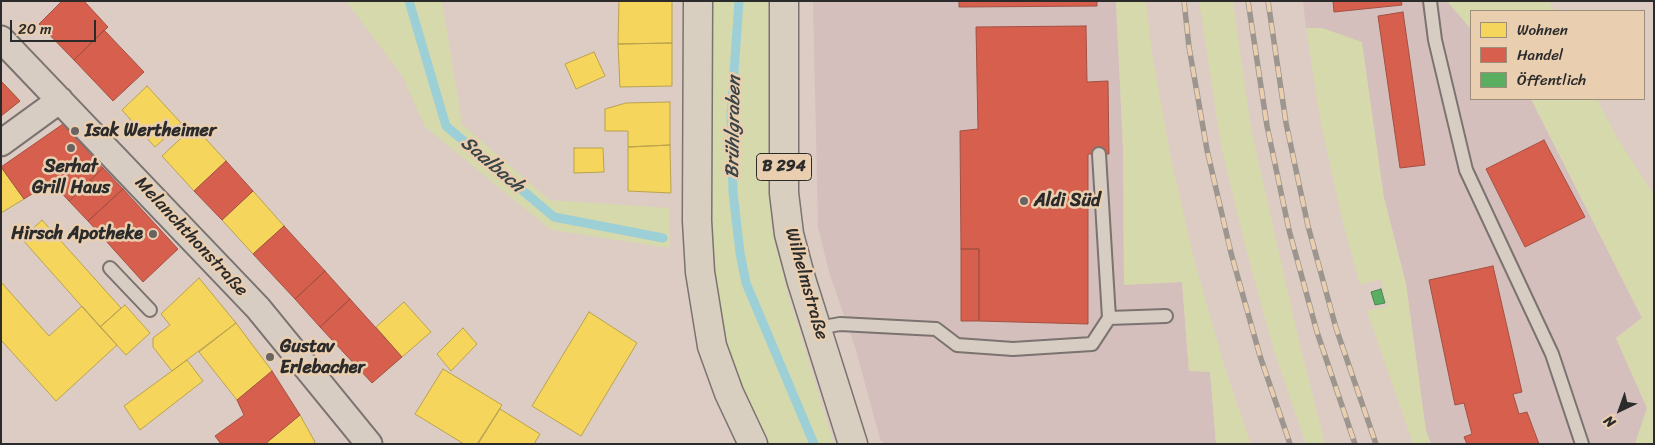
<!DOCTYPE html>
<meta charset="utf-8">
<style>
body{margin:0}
#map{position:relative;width:1655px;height:445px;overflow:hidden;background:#dcccc4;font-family:Sriracha,sans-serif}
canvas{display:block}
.frame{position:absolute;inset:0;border:2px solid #2b2b2b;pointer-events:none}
.legend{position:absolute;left:1470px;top:10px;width:175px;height:90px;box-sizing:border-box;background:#e9ceb0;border:1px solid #9d8d7b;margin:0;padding:6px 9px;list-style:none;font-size:15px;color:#2b2b2b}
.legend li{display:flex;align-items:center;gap:10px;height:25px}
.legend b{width:25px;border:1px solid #9d8d7b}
.north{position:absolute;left:1595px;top:385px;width:50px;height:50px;-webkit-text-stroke:4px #e9ceb0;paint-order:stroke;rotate:222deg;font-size:14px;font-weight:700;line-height:20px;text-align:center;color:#2b2b2b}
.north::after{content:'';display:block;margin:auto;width:18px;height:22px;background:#2b2b2b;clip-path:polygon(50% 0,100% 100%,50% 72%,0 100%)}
.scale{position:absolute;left:10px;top:20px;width:86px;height:22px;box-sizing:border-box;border:2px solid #2b2b2b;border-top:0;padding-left:6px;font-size:15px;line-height:18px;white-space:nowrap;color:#2b2b2b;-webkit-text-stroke:4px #e9ceb0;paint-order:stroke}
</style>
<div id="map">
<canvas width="1655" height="445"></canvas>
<div class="frame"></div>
<ul class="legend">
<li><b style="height:14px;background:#f6d55c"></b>Wohnen</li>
<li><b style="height:14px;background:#d6604d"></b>Handel</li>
<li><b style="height:14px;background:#5aae61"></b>Öffentlich</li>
</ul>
<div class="north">N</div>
<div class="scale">20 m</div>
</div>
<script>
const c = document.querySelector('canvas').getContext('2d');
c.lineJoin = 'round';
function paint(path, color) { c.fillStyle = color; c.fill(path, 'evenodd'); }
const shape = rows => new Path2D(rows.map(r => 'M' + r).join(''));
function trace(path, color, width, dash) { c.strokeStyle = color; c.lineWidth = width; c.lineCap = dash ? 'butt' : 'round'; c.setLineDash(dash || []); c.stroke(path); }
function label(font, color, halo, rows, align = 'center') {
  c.font = font + ' Sriracha,sans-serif'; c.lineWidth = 5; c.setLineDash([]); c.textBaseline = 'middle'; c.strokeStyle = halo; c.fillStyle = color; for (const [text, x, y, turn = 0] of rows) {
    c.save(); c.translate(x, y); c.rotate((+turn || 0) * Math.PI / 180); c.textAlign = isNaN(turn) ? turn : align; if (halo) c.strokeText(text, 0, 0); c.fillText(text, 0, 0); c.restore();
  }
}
const built = shape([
 [813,1,1116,1,1123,148,1124,284,1182,282,1189,370,1210,371,1216,444,884,444,880,439,856,350,829,272,818,227],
 [1303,1,1447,1,1471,29,1471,99,1531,99,1642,318,1616,338,1647,408,1635,444,1431,444,1426,431,1406,284,1384,198,1322,28,1306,28]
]);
const green = shape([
 [346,1,442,1,462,124,549,200,670,208,670,248,551,230,425,127,403,77],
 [712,1,770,1,771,226,788,294,834,444,764,444,727,366,713,289],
 [1116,1,1146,1,1152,53,1171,159,1195,263,1225,368,1251,444,1216,444,1210,372,1189,371,1182,282,1124,285,1123,148],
 [1199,1,1233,1,1251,128,1298,337,1325,444,1306,444,1274,351,1246,249,1221,146],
 [1447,1,1549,1,1554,11,1471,11,1471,29],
 [1306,28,1322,28,1362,42,1384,198,1406,284,1426,431,1431,444,1413,444,1370,320,1367,311,1387,306,1381,279,1360,285,1342,219,1320,119],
 [1531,99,1597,99,1616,136,1654,195,1654,444,1635,444,1647,408,1616,338,1642,318]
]);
const homes = shape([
 [619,1,672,1,672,43,618,44,619,1],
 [672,43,672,86,620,87,618,44,672,43],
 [594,52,605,76,576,89,565,64,594,52],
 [1,81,20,101,1,116,1,81],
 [147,86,181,123,155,147,122,110,147,86],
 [670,102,670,145,628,147,628,131,605,131,605,109,626,103,670,102],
 [194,126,226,161,194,191,162,156,194,126],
 [670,145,671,193,628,191,628,147,670,145],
 [574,148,603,148,604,172,574,173,574,148],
 [1,167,24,199,1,213,1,167],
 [253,191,284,226,253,254,222,220,253,191],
 [42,220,121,308,100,327,22,239,42,220],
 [199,278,236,323,172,371,153,347,153,338,170,325,161,314,199,278],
 [1,282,49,336,82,306,117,345,56,401,1,340,1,282],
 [404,302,431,332,402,357,376,327,404,302],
 [125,305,150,333,126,355,100,327,125,305],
 [589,312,637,343,581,436,532,406,589,312],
 [236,323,272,371,237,400,199,352,236,323],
 [463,328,477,344,451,371,437,354,463,328],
 [187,360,203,381,140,430,124,406,187,360],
 [443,369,502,405,477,444,464,444,415,414,443,369],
 [500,409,540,434,534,444,478,444,500,409],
 [300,415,315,442,313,444,265,444,300,415]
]);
const shops = shape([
 [62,1,84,1,108,27,74,60,39,24,62,1],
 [959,1,1097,1,1097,6,959,7,959,1],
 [1333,1,1401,1,1402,5,1334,12,1333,1],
 [1403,12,1425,165,1400,168,1378,16,1403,12],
 [1086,26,1087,82,1108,81,1109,154,1088,154,1088,324,979,321,979,249,961,249,960,131,978,129,976,27,1086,26],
 [104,30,144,72,113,101,74,60,104,30],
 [1,81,20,101,1,116,1,81],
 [63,124,103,168,69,201,51,182,24,199,1,167,63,124],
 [1544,140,1585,217,1525,247,1486,169,1544,140],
 [226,161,253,191,222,220,194,191,226,161],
 [103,168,123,189,88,221,69,201,103,168],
 [123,189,178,249,143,282,88,221,123,189],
 [284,226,325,271,295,299,253,254,284,226],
 [961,249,979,249,979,321,961,321,961,249],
 [1493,266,1522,392,1513,394,1519,414,1527,412,1539,444,1467,444,1464,437,1472,434,1464,403,1455,405,1429,280,1493,266],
 [325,271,350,299,320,327,295,299,325,271],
 [350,299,402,357,372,383,320,327,350,299],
 [272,371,300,415,265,444,221,444,215,436,244,415,237,400,272,371]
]);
const public = shape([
 [1381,289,1385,303,1375,305,1371,292,1381,289]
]);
const stream = shape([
 [409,1,446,126,554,217,663,238],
 [739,1,731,115,733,192,740,253,746,283,814,444]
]);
const service = shape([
 [1430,1,1435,40,1466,170,1552,354,1582,444],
 [1099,154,1109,318],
 [110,268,150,310],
 [818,328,840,324,936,329,957,345,1013,349,1092,344,1109,318,1166,316]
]);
const minor = shape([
 [1,39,258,308,369,444],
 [1,143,60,100]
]);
const primary = shape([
 [698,1,697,221,700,272,712,346,729,393,753,444],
 [784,1,784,193,789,234,801,279,853,444]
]);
const rail = shape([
 [1184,1,1189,47,1207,150,1231,253,1260,356,1290,444],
 [1248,1,1267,126,1289,230,1317,332,1355,444],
 [1268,1,1286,123,1308,226,1336,328,1376,444]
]);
const markers = [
 [75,131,5,"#696361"],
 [71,148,5,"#696361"],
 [1024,201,5,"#696361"],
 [153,234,5,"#696361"],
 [270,357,5,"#696361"]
];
const shields = [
 [784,167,55]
];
const shieldNames = [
 ["B 294",784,167]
];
const poiNames = [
 ["Isak Wertheimer",85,131],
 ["Serhat",71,167,"center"],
 ["Grill Haus",71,188,"center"],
 ["Aldi Süd",1034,201],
 ["Hirsch Apotheke",143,234,"right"],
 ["Gustav",280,347],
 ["Erlebacher",280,368]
];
const streetNames = [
 ["Melanchthonstraße",191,237,47],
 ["Wilhelmstraße",806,284,74]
];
const waterNames = [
 ["Brühlgraben",734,127,-89],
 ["Saalbach",492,165,40]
];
paint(built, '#d4bfbc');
paint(green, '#d6d9ac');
paint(homes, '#f6d55c');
trace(homes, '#b9a24d', 1);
paint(shops, '#d6604d');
trace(shops, '#a35043', 1);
paint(public, '#5aae61');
trace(public, '#4c8751', 1);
trace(stream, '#9cd0d6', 9);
trace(service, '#7b7370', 16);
trace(minor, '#7b7370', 29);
trace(primary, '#7b7370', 31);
trace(service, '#d7cdc3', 12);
trace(minor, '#d7cdc3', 25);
trace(primary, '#d9cfc0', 28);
trace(rail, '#9d968f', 5.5);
trace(rail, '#e9ceb0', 4, [11]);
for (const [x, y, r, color] of markers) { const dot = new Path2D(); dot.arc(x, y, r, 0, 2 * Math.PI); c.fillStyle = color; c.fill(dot); trace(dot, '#e9ceb0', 2); }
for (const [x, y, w] of shields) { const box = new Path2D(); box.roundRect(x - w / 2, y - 13.5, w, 27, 4); c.fillStyle = '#e9ceb0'; c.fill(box); trace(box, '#2b2b2b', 1); }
label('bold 16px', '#2b2b2b', null, shieldNames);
label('bold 18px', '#2b2b2b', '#e9ceb0', poiNames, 'left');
label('18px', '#2b2b2b', '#e9ceb0', streetNames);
label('italic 19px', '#384446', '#e9ceb0', waterNames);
</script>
